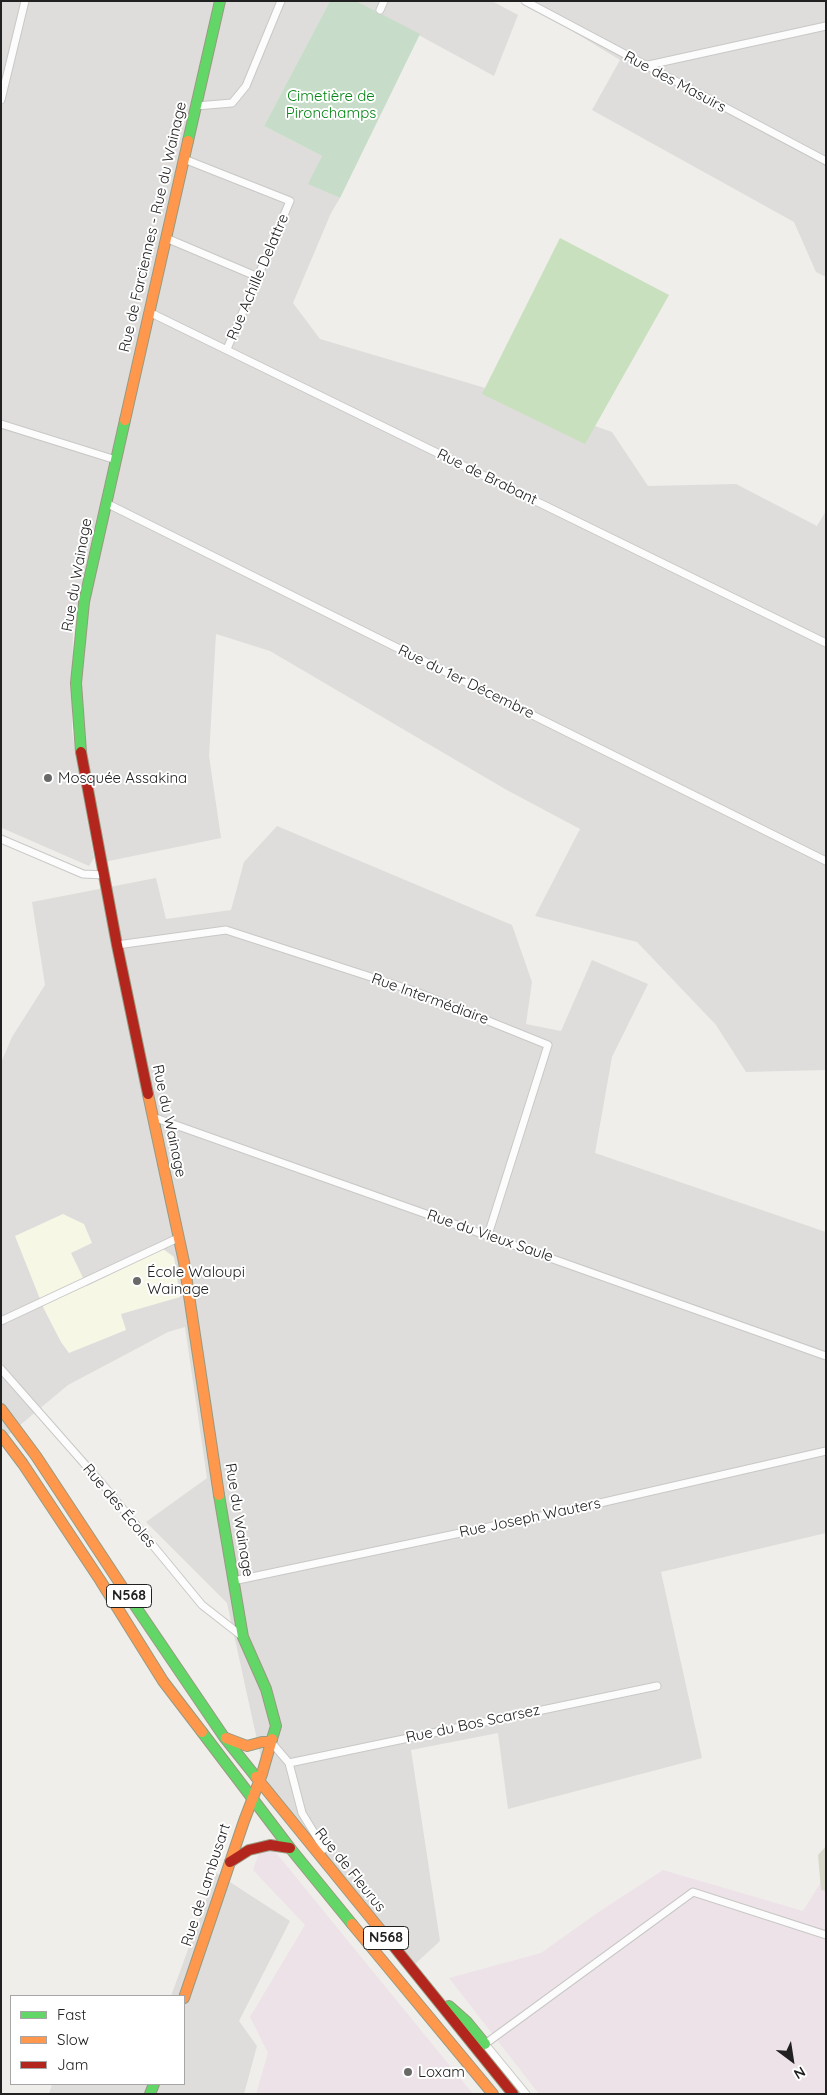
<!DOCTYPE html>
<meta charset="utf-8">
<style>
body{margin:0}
#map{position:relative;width:827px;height:2095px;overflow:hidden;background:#efeeea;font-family:Quicksand,sans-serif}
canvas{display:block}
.frame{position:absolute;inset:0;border:2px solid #212121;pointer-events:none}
.legend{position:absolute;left:10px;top:1995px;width:175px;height:90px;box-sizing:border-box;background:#fff;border:1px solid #a6a6a6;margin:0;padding:6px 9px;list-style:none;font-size:15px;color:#212121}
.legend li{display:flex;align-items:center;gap:10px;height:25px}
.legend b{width:25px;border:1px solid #a6a6a6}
.north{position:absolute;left:767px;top:2035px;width:50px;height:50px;-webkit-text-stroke:4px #fff;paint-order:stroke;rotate:149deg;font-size:14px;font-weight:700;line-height:20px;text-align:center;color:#212121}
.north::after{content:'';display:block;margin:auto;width:18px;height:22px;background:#212121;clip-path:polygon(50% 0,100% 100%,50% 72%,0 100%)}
</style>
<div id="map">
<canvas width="827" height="2095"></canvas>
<div class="frame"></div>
<ul class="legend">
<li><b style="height:6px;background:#63d668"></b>Fast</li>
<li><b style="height:6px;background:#ff974d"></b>Slow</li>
<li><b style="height:6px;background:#b3261e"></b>Jam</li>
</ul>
<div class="north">N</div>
</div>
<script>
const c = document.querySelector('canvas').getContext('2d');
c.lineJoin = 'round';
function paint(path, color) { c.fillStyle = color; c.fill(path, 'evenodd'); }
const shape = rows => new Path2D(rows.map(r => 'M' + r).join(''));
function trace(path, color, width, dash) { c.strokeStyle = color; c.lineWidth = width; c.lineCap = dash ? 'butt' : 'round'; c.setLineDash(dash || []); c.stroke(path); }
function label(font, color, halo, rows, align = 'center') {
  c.font = font + ' Quicksand,sans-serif'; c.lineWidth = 4; c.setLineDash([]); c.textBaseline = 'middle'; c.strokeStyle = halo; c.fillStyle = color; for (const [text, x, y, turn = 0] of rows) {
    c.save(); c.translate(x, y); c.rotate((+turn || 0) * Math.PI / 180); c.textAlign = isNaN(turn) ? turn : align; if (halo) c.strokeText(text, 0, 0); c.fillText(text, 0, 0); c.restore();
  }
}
const residential = shape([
 [1,1,214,1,73,623,72,731,94,858,89,866,2,828,1,821],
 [220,1,330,1,264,126,322,156,309,184,340,198,331,213,293,303,320,339,492,390,612,432,648,486,736,484,817,526,826,511,825,1070,746,1072,716,1025,637,942,535,916,580,829,505,789,270,651,216,634,209,756,221,838,99,863,76,683,84,602],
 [356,1,492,1,518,15,494,76],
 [523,1,826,1,826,277,816,272,794,222,592,110,620,60],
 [277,826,512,925,532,982,526,1024,561,1031,592,960,648,984,612,1057,595,1153,826,1232,826,1533,661,1572,702,1758,508,1809,498,1733,411,1750,440,1941,414,1965,266,1781,227,1603,146,1522,207,1478,185,1327,168,1332,68,1385,1,1441,1,1063,12,1037,45,985,32,902,156,878,166,919,231,910,244,862],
 [216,1873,290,1921,239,2021,257,2046,244,2094,49,2094,52,2084,184,2084,184,1996,171,1996]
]);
const industrial = shape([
 [264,1838,473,2094,256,2094,268,2053,250,2017,305,1925,253,1870],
 [663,1870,803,1911,826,1874,826,2094,539,2094,449,1978,541,1953,600,1911]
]);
const education = shape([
 [63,1214,84,1224,92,1243,71,1253,87,1286,163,1249,174,1257,180,1297,121,1314,126,1330,69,1353,61,1342,44,1309,15,1236]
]);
const construction = shape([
 [826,1846,826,1891,821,1890,818,1855]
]);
const forest = shape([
 [560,238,669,295,585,444,482,394]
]);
const cemetery = shape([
 [330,1,356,1,420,34,340,198,308,184,322,156,264,126]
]);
const street = shape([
 [525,1,826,161],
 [380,10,384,1],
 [644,66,826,26],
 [1,100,25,1],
 [196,106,232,103,246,86,281,1],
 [184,159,290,201,227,349],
 [166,238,258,277],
 [149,312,826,643],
 [1,424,116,460],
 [106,503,826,861],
 [1,839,83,874,104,875],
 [117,945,226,930,414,991,548,1045,488,1235],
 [153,1117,826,1356],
 [1,1321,178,1238],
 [1,1369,104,1486,202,1605,243,1637],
 [233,1581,574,1509,826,1451],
 [271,1742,289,1763,302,1813,324,1849],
 [289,1763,657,1686],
 [526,2094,485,2044,693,1892,826,1935]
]);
const fast = shape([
 [188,141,220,1],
 [81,752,76,683,84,602,125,420],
 [219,1495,243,1637,266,1689,276,1726,272,1739],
 [125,1591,224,1737,256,1777],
 [202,1732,290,1848,352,1924],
 [449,2006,467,2022,485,2044],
 [150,2094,154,2084]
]);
const slow = shape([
 [125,420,188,141],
 [148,1094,184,1262,219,1495],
 [1,1409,36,1456,125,1591],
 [1,1435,23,1464,100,1580,163,1681,202,1732],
 [226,1738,247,1746,262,1742,271,1742],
 [256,1777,383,1933],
 [352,1924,493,2094],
 [184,1998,244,1821,262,1774,272,1739]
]);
const jam = shape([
 [81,752,117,945,148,1094],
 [230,1862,249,1850,270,1845,290,1848],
 [383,1933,513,2094]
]);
const markers = [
 [48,778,5,"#696967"],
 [137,1281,5,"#696967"],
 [408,2072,5,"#696967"]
];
const shields = [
 [129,1596,45],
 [386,1938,45]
];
const shieldNames = [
 ["N568",129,1596],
 ["N568",386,1938]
];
const streetNames = [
 ["Rue des Masuirs",675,82,28],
 ["Rue de Farciennes - Rue du Wainage",153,227,-77],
 ["Rue Achille Delattre",258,277,-67],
 ["Rue de Brabant",487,477,26],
 ["Rue du Wainage",77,575,-80],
 ["Rue du 1er Décembre",466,682,26],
 ["Rue Intermédiaire",430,999,20],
 ["Rue du Wainage",169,1121,78],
 ["Rue du Vieux Saule",490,1236,19],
 ["Rue des Écoles",119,1506,50],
 ["Rue Joseph Wauters",530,1518,-12],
 ["Rue du Wainage",239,1520,81],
 ["Rue du Bos Scarsez",473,1724,-12],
 ["Rue de Fleurus",350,1870,51],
 ["Rue de Lambusart",206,1885,-72]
];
const parkNames = [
 ["Cimetière de",331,96],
 ["Pironchamps",331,113]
];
const poiNames = [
 ["Mosquée Assakina",58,778],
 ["École Waloupi",147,1272],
 ["Wainage",147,1289],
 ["Loxam",418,2072]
];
paint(residential, '#dedddb');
paint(industrial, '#ede2e8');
paint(education, '#f7f7e6');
paint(construction, '#d9d9cb');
paint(forest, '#c8e0bd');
paint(cemetery, '#c7dcc9');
trace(street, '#c8c8c6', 9);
trace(fast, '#989a80', 12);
trace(slow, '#989a80', 12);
trace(jam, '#989a80', 12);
trace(street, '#fdfcfc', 7);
trace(fast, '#63d668', 10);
trace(slow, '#ff974d', 10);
trace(jam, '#b3261e', 10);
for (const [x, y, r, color] of markers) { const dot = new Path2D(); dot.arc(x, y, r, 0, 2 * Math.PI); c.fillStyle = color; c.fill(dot); trace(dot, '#fff', 2); }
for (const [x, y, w] of shields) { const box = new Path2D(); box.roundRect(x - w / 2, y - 11.5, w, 23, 4); c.fillStyle = '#fff'; c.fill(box); trace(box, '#212121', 1); }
label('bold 14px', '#212121', null, shieldNames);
label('15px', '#212121', '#fff', streetNames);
label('15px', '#048514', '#fff', parkNames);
label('15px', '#212121', '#fff', poiNames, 'left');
</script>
